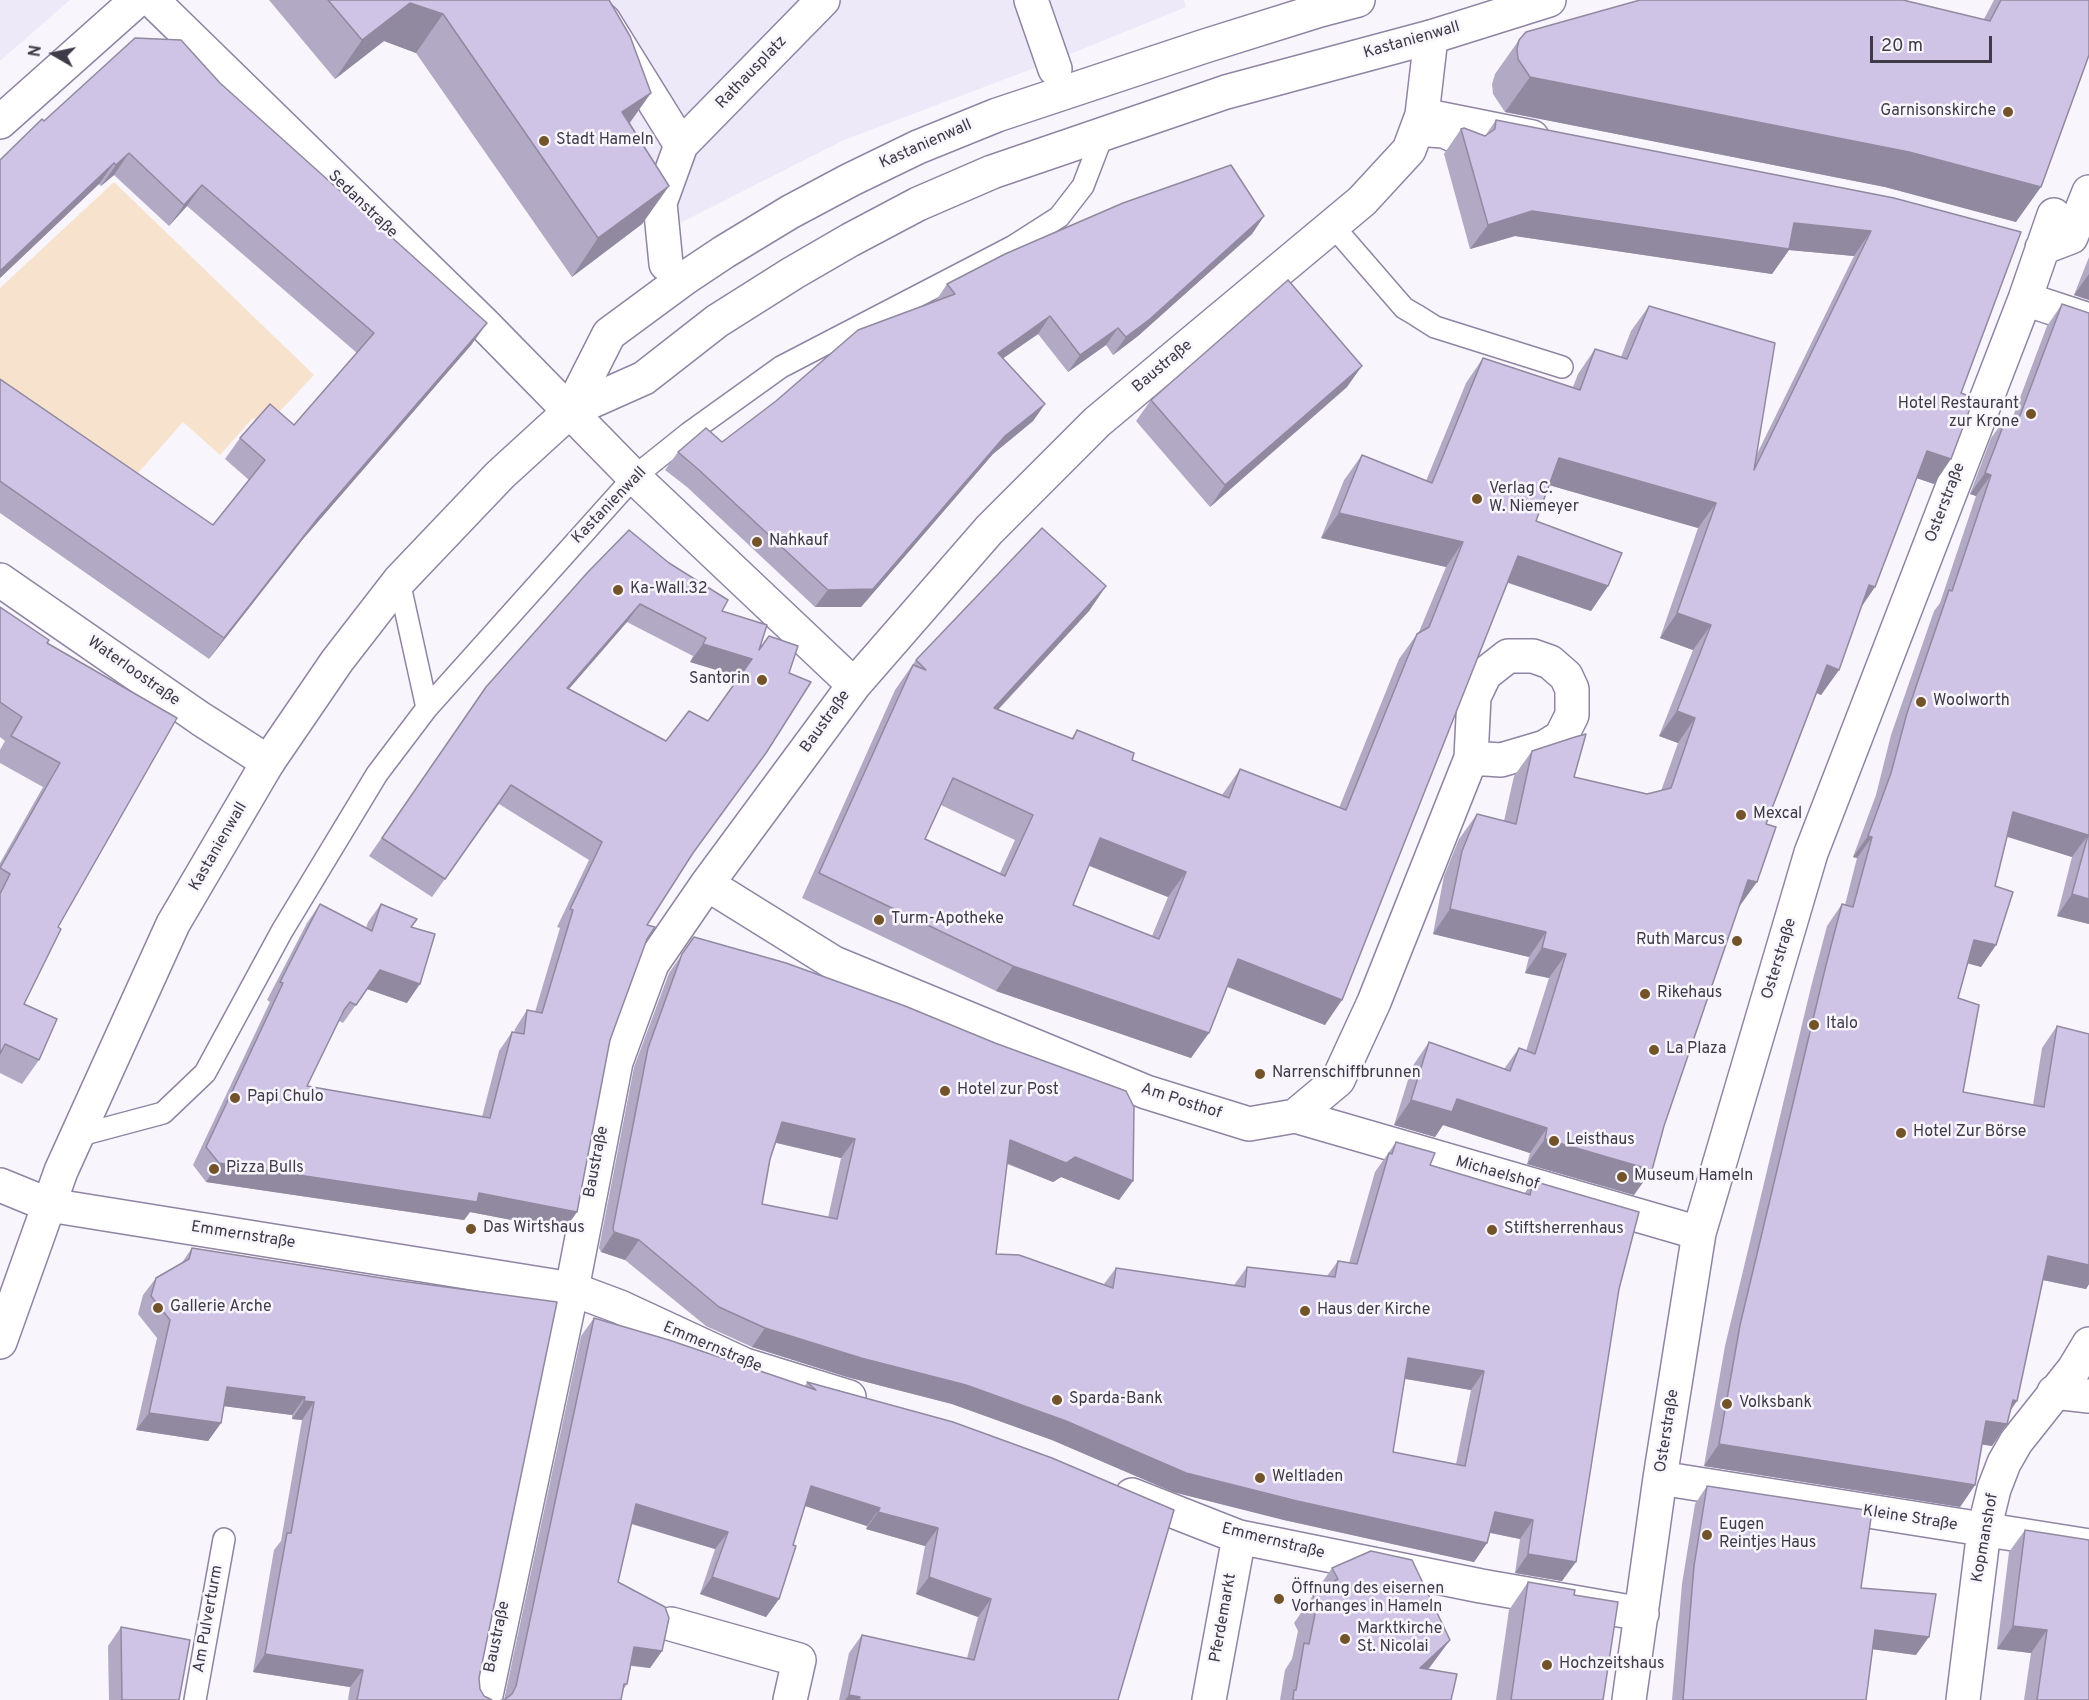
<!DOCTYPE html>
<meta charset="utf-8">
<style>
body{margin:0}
#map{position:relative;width:2089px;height:1700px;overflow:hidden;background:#f8f5fc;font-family:Overpass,sans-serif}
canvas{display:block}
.north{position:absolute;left:24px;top:24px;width:60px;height:60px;-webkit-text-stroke:4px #f8f5fc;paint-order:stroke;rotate:279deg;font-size:16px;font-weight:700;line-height:24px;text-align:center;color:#3e3a47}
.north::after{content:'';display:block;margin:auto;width:21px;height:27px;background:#3e3a47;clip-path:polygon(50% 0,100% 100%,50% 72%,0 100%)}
.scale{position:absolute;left:1870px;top:36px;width:122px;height:27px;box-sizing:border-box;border:3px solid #3e3a47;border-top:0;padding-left:8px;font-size:18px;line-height:21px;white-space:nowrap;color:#3e3a47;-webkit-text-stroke:4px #f8f5fc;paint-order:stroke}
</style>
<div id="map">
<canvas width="2089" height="1700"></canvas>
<div class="north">N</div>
<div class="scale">20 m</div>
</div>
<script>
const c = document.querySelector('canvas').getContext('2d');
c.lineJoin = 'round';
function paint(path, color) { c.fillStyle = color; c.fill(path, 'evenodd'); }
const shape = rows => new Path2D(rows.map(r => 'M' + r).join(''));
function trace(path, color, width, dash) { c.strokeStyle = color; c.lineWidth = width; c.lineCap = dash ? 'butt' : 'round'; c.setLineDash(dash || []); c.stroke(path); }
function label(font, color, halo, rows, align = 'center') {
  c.font = font + ' Overpass,sans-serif'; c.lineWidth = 5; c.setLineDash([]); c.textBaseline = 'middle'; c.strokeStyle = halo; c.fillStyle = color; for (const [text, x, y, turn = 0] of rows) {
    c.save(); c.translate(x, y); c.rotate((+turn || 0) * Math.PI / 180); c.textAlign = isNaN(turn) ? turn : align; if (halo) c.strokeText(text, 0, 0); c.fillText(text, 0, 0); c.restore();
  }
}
const built = shape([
 [0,0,70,0,0,61],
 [552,0,1184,0,1186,7,1053,61,844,140,676,225]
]);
const green = shape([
 [114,182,314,375,264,428,253,418,220,455,183,422,123,490,0,405,0,288]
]);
const lane = shape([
 [1415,135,1443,137,1466,148],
 [1333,226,1404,308,1416,315,1435,327,1562,367],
 [399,581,427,708],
 [77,1136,163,1113,205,1073,282,931,377,774,427,708,634,477,689,433,781,367,1012,247,1059,217,1083,186,1103,134],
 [195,1700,224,1539]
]);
const street = shape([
 [152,0,484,324,634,477,854,685],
 [581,0,604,21,681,145,660,203,666,264],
 [1031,0,1055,69],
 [1422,115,1532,137],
 [0,122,137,0],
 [681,145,823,0],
 [2042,248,2071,237,2089,192],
 [2025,299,2089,320],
 [0,580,201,719,268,762],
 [707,884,834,963,1146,1092,1249,1124,1295,1116,1338,1080,1374,1002,1471,758,1501,760,1545,747,1561,737,1572,715,1572,689,1566,676,1550,662,1533,656,1508,656,1485,674,1474,697,1471,758],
 [1295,1116,1699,1233],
 [0,1185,49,1205,572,1289,620,1307,745,1365,849,1397],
 [2054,1392,2089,1396],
 [1660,1478,2089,1546],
 [1132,1495,1239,1537,1481,1586,1642,1614],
 [671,1624,799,1660,790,1700],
 [485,1700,572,1289,616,1062,652,964,707,884,854,685,989,530,1097,422,1362,201,1409,150,1422,115,1431,37],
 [1209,1700,1239,1537],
 [1629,1700,1660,1478,1699,1233,1811,853,2025,299,2054,215],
 [1963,1700,1984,1530,1994,1489,2004,1463,2016,1442,2074,1369,2089,1344]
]);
const primary = shape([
 [570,411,609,334,685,278,724,252,790,212,850,180,918,147,997,115,1205,46,1320,10,1358,0],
 [0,1342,61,1171,173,924,268,762,337,661,399,581,500,475,570,411,644,378,717,321,793,273,850,240,918,204,992,172,1226,92,1431,37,1549,0]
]);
const wall = shape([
 [269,0,609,0,630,123,669,186,642,224,572,277,416,53,384,41,335,79],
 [1994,0,2089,0,2016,222,1885,187,1505,112,1493,94,1492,84,1495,74,1519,40,1984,19],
 [220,83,472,344,303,539,209,659,0,513,0,379,213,525,249,480,225,459,240,438,294,425,357,353,187,206,169,226,114,175,101,186,99,184,0,278,0,160,44,121],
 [1496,120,1894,198,1961,393,1934,484,1917,478,1861,607,1839,670,1821,695,1817,693,1766,824,1739,907,1738,907,1634,1195,1527,1164,1530,1153,1443,1125,1435,1137,1394,1125,1412,1067,1429,1042,1504,1069,1519,1048,1526,1051,1549,978,1525,973,1529,957,1433,934,1444,876,1459,839,1477,814,1504,821,1514,776,1532,751,1574,777,1647,794,1661,791,1678,743,1659,736,1693,650,1660,638,1698,528,1549,485,1536,521,1608,586,1591,611,1508,583,1325,1025,1227,987,1191,1058,996,991,802,898,895,690,916,660,1106,586,1089,611,998,710,1071,739,1077,730,1132,760,1222,795,1240,769,1339,808,1399,659,1417,634,1419,632,1446,567,1321,538,1344,480,1362,455,1426,481,1466,383,1483,358,1573,387,1578,374,1595,349,1621,357,1631,331,1649,306,1757,454,1854,256,1789,250,1772,274,1515,236,1470,249,1444,154,1461,129,1485,136],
 [941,805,1015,840,1000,873,925,839],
 [1089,866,1168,897,1152,936,1073,905],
 [1264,216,1252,234,1138,336,1113,355,1106,345,1068,372,1038,334,1003,358,1045,404,1033,421,993,454,861,607,815,607,687,487,665,470,678,452,722,442,935,302,947,284],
 [2089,257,2089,300,2074,295],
 [2062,304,2089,313,2089,924,2057,916,2072,857,2007,836,1995,886,1996,945,1981,967,1968,963,1958,998,1963,1092,2033,1105,2042,1048,2057,1026,2089,1034,2089,1284,2086,1289,2043,1280,2007,1424,1992,1446,1982,1444,1975,1485,1960,1507,1704,1466,1725,1346,1811,987,1827,926,1842,904,1845,905,1857,858,1853,857,1876,795,1891,735,1934,611,1940,603,1976,496,1970,494,1991,438,2007,416,2012,419,2047,326],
 [1347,387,1210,507,1136,421,1151,400],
 [587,573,722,611,767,625,689,859,647,925,647,939,610,1040,577,1212,564,1230,470,1212,464,1220,206,1182,193,1165,270,1002,267,1000,307,923,320,904,366,928,368,922,381,904,411,927,407,1003,367,989,343,1023,339,1021,307,1086,482,1117,499,1051,512,1032,514,1033,515,1029,527,1010,535,1012,560,928,557,927,589,860,499,804,432,897,369,856,486,687],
 [627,622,693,656,690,662,739,677,708,721,666,741,569,689],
 [0,607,47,643,177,718,58,927,24,1004,39,1060,22,1084,0,1073,0,863,43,787,0,763,0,750,5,741,0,737],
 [694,937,1133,1181,1119,1200,1061,1177,1053,1182,1007,1164,996,1254,1104,1284,1116,1268,1234,1285,1247,1267,1327,1276,1338,1261,1349,1263,1375,1172,1396,1142,1430,1165,1524,1194,1533,1181,1619,1289,1562,1581,1515,1573,1520,1539,1490,1533,1487,1543,1474,1562,1284,1520,1173,1492,1052,1440,952,1404,847,1377,752,1347,706,1326,625,1260,601,1252,599,1248,634,1067,669,973],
 [776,1143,841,1158,828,1218,762,1204,770,1159],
 [1405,1379,1471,1390,1456,1464,1393,1452],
 [192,1248,394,1280,479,1678,480,1689,484,1696,492,1700,348,1700,350,1687,253,1672,274,1550,281,1541,302,1420,292,1419,292,1415,224,1406,221,1423,208,1441,136,1430,157,1338,138,1314,143,1295,156,1278,181,1264],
 [594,1318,805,1386,807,1382,953,1422,1118,1700,839,1700,849,1653,862,1635,967,1658,978,1617,916,1594,925,1546,866,1529,867,1526,805,1506,793,1545,779,1599,766,1617,700,1594,715,1549,631,1524,618,1582,662,1651,650,1668,631,1666,627,1684,623,1690,504,1700,581,1336],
 [1707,1486,1861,1588,1916,1655,1873,1649,1866,1700,1672,1700,1682,1584,1695,1504],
 [2025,1530,2089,1700,2024,1700,2031,1653,1997,1649,2009,1552],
 [1332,1568,1450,1640,1428,1669,1451,1700,1280,1700,1285,1670,1292,1659,1298,1631,1294,1623],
 [1528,1582,1574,1595,1603,1700,1496,1700,1509,1610],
 [121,1627,179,1700,109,1700,108,1646]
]);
const shadedWall = shape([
 [410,3,443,14,416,53,384,41,335,79,362,40],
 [1530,77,1909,152,2041,187,2016,222,1885,187,1505,112],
 [651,93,624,131,622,112],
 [129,153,114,175,101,186,116,165],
 [114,163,99,184,0,278,0,271],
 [202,185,187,206,169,226,184,205],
 [669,186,642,224,572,277,598,238],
 [1532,211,1794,223,1871,231,1854,256,1789,250,1772,274,1515,236,1470,249,1488,225],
 [1264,216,1252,234,1138,336,1113,355,1126,337],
 [2089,274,2089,300,2074,295],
 [1050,316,1038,334,985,371,998,353],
 [487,323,472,344,303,539,209,659,224,638,318,518],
 [1118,328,1106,345,1068,372,1080,355],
 [1362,366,1347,387,1210,507,1225,485],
 [1045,404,1033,421,993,454,861,607,815,607,828,590,1005,436],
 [1927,451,1951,459,1934,484,1910,476],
 [1559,458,1716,503,1698,528,1542,483],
 [1985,473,1991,475,1976,496,1970,494],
 [1339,513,1463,542,1446,567,1321,538],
 [1518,556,1608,586,1591,611,1501,580],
 [1869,585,1875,587,1858,612],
 [1106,586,1089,611,976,733,994,708],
 [640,604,627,622,554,706,567,688],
 [1677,613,1711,625,1693,650,1660,638],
 [703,644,752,659,740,677,690,662],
 [1827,665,1839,670,1821,695,1810,690],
 [1677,711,1695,718,1678,743,1659,736],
 [2013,812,2088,835,2072,857,1998,834],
 [1868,836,1872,837,1857,858,1853,857],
 [1100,838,1186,872,1168,897,1083,863],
 [1748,880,1757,882,1739,907,1730,905],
 [2072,894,2089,899,2089,924,2057,916],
 [1450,909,1546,932,1529,957,1433,934],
 [1974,940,1996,945,1981,967,1959,961],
 [1542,948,1566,954,1549,978,1525,973],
 [1238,959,1342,1000,1325,1025,1221,984],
 [1013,966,1209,1033,1191,1058,996,991],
 [380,970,420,984,407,1003,367,989,343,1023],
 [1457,1099,1547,1128,1530,1153,1443,1125,1435,1137,1394,1125,1411,1100],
 [782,1122,855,1139,841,1158,769,1141],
 [1545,1139,1652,1170,1634,1195,1527,1164],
 [1010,1140,1075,1157,1133,1181,1119,1200,1061,1177,1053,1182,997,1159],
 [219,1163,479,1193,577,1212,564,1230,470,1212,464,1220,206,1182],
 [614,1232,639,1240,625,1260,601,1252],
 [2048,1256,2089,1265,2089,1284,2086,1289,2033,1278],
 [765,1328,966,1385,1487,1543,1474,1562,1284,1520,1173,1492,1052,1440,952,1404,847,1377,752,1347],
 [1408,1358,1484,1371,1471,1390,1395,1377],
 [227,1387,305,1397,292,1415,215,1405],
 [2013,1400,2017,1401,2002,1423],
 [304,1401,314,1402,302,1420,292,1419],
 [149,1413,221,1423,208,1441,136,1430],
 [1986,1421,2007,1424,1992,1446,1971,1443],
 [1719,1444,1975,1485,1960,1507,1704,1466],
 [811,1486,880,1508,867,1526,799,1504],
 [636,1504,728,1532,715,1549,623,1521],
 [878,1512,938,1528,925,1546,866,1529],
 [1495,1512,1533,1520,1520,1539,1482,1531],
 [1528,1554,1576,1562,1562,1581,1515,1573],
 [712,1577,779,1599,766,1617,700,1594],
 [929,1577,991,1599,978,1617,916,1594],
 [2013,1626,2047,1630,2031,1653,1997,1649],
 [1875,1630,1929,1637,1916,1655,1863,1648],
 [1450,1640,1430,1667,1401,1695,1420,1668],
 [634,1647,662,1651,650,1668,622,1664],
 [265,1654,363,1670,350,1687,253,1672],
 [849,1695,860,1697,858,1700,845,1700]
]);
const building = shape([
 [328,0,609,0,630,36,651,93,622,112,669,186,598,238,443,14,410,3,362,40,328,0],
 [1640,0,1903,0,1990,21,2001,0,2089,0,2089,55,2041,187,1909,152,1530,77,1518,59,1517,49,1519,40,1526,32,1640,0],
 [135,38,181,40,220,83,487,323,318,518,224,638,0,481,0,379,213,525,265,460,240,438,270,404,294,425,374,333,202,185,184,205,129,153,116,165,114,163,0,271,0,160,42,119,44,121,135,38],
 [1496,120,1894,198,2021,232,1961,393,1974,398,1951,459,1927,451,1875,587,1869,585,1839,670,1827,665,1766,824,1776,827,1757,882,1748,880,1664,1126,1652,1170,1545,1139,1547,1128,1457,1099,1452,1112,1411,1100,1429,1042,1510,1071,1519,1048,1535,1054,1566,954,1542,948,1546,932,1450,909,1462,851,1477,814,1516,824,1532,751,1575,737,1586,734,1574,777,1647,794,1671,788,1695,718,1677,711,1711,625,1677,613,1716,503,1559,458,1536,521,1622,553,1608,586,1518,556,1342,1000,1238,959,1209,1033,1013,966,819,873,913,665,926,670,916,660,1042,528,1106,586,994,708,1073,739,1077,730,1134,753,1132,760,1229,798,1240,769,1346,810,1417,634,1429,627,1463,542,1339,513,1362,455,1432,483,1483,358,1580,390,1595,349,1627,359,1649,306,1775,343,1754,470,1871,231,1794,223,1789,249,1532,211,1488,225,1461,129,1464,128,1485,136,1495,129,1496,120],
 [953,778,1033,815,1005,876,925,839,953,778],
 [1100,838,1186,872,1159,939,1073,905,1100,838],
 [1231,165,1264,216,1150,319,1126,337,1118,328,1080,355,1050,316,998,353,1045,404,1005,436,873,589,828,590,699,470,678,452,706,428,722,442,776,401,858,330,955,294,947,284,1005,254,1123,203,1231,165],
 [1288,280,1362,366,1225,485,1151,400,1288,280],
 [2062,304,2089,313,2089,899,2072,894,2088,835,2013,812,1995,886,2013,892,1996,945,1974,940,1958,998,1979,1005,1963,1092,2044,1107,2057,1026,2089,1034,2089,1265,2048,1256,2017,1401,2013,1400,2007,1424,1986,1421,1975,1485,1719,1444,1740,1325,1826,965,1842,904,1853,907,1872,837,1868,836,1891,773,1907,713,1949,590,1952,591,1991,475,1985,473,2007,416,2018,421,2062,304],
 [629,530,669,563,728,600,722,611,767,625,759,650,769,636,798,646,789,673,811,682,766,753,693,853,647,925,655,927,647,939,610,1040,577,1212,479,1193,477,1202,219,1163,206,1147,283,983,280,982,320,904,372,931,381,904,417,919,411,927,435,934,420,984,380,970,356,1005,350,1002,344,1010,307,1086,490,1118,512,1032,524,1034,527,1010,542,1013,573,910,570,909,602,842,511,785,445,879,382,838,486,687,587,573,629,530],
 [640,604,706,638,703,644,752,659,708,721,689,711,666,741,567,688,640,604],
 [0,607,49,640,47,643,177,718,58,927,61,929,24,1004,57,1019,39,1060,5,1044,0,1054,0,894,10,874,0,868,60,763,11,736,22,717,0,702,0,607],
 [694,937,786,963,905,1006,995,1043,1126,1091,1134,1107,1133,1181,1075,1157,1066,1163,1010,1140,996,1254,1019,1255,1113,1288,1116,1268,1245,1287,1247,1267,1335,1277,1338,1261,1357,1264,1389,1153,1392,1154,1396,1142,1435,1153,1430,1165,1530,1195,1533,1181,1639,1212,1619,1289,1576,1562,1528,1554,1533,1520,1495,1512,1487,1543,1297,1501,1186,1473,1066,1421,966,1385,861,1358,765,1328,719,1307,639,1240,614,1232,613,1228,648,1048,682,954,694,937],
 [782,1122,855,1139,837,1219,762,1204,770,1159,782,1122],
 [1408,1358,1484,1371,1465,1466,1393,1452,1408,1358],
 [192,1248,394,1280,557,1302,479,1678,480,1689,484,1696,492,1700,357,1700,363,1670,265,1654,287,1533,291,1533,314,1402,304,1401,305,1397,227,1387,221,1423,149,1413,170,1320,151,1296,156,1278,189,1259,192,1248],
 [594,1318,669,1340,816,1390,807,1382,953,1422,1052,1458,1174,1510,1118,1700,859,1700,860,1697,849,1695,862,1635,974,1660,991,1599,929,1577,938,1528,878,1512,880,1508,811,1486,793,1545,796,1546,779,1599,712,1577,728,1532,636,1504,618,1582,665,1607,669,1618,662,1651,634,1647,627,1684,624,1684,621,1700,501,1700,504,1700,512,1694,516,1686,594,1318],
 [1707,1486,1872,1511,1861,1588,1936,1594,1929,1637,1875,1630,1866,1700,1683,1700,1694,1566,1707,1486],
 [2025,1530,2089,1540,2089,1700,2037,1700,2047,1630,2013,1626,2025,1530],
 [1371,1551,1412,1560,1450,1640,1420,1668,1457,1674,1451,1700,1293,1700,1294,1690,1296,1690,1304,1643,1309,1644,1317,1604,1313,1595,1338,1579,1332,1568,1371,1551],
 [1528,1582,1575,1590,1574,1595,1618,1602,1603,1700,1511,1700,1528,1582],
 [121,1627,190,1640,179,1700,122,1700,121,1627]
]);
const markers = [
 [2008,112,6,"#735329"],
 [544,141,6,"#735329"],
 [2031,414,6,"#735329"],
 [1477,499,6,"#735329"],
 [757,542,6,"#735329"],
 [618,590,6,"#735329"],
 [762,680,6,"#735329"],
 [1921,702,6,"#735329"],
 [1741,815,6,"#735329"],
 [879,920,6,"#735329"],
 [1737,941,6,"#735329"],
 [1645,994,6,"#735329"],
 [1814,1025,6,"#735329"],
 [1654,1050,6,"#735329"],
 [1260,1074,6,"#735329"],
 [945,1091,6,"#735329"],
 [235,1098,6,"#735329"],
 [1901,1133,6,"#735329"],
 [1554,1141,6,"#735329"],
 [214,1169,6,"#735329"],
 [1622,1177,6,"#735329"],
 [471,1229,6,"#735329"],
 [1492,1230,6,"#735329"],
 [158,1308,6,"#735329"],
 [1305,1311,6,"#735329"],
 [1057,1400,6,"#735329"],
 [1727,1404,6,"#735329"],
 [1260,1478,6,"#735329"],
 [1707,1535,6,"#735329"],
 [1279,1599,6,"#735329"],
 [1345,1639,6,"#735329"],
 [1547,1665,6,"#735329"]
];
const streetNames = [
 ["Kastanienwall",1412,41,-16],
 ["Rathausplatz",752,73,-46],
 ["Kastanienwall",926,145,-24],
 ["Sedanstraße",362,205,44],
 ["Baustraße",1163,367,-40],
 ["Osterstraße",1946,503,-69],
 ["Kastanienwall",610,506,-46],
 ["Waterloostraße",133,672,35],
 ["Baustraße",826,722,-54],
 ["Kastanienwall",219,847,-60],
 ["Osterstraße",1780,959,-73],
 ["Am Posthof",1181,1102,18],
 ["Baustraße",597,1162,-79],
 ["Michaelshof",1497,1174,16],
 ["Emmernstraße",243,1236,9],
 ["Emmernstraße",712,1348,23],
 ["Osterstraße",1668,1431,-81],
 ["Kleine Straße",1910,1519,9],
 ["Kopmanshof",1986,1538,-80],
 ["Emmernstraße",1273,1542,14],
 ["Pferdemarkt",1224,1618,-80],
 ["Am Pulverturm",209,1619,-80],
 ["Baustraße",498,1637,-78]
];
const poiNames = [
 ["Garnisonskirche",1996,112,"right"],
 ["Stadt Hameln",556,141],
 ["Hotel Restaurant",2019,405,"right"],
 ["zur Krone",2019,423,"right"],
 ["Verlag C.",1489,490],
 ["W. Niemeyer",1489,508],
 ["Nahkauf",769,542],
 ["Ka-Wall.32",630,590],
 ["Santorin",750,680,"right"],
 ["Woolworth",1933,702],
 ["Mexcal",1753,815],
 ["Turm-Apotheke",891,920],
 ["Ruth Marcus",1725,941,"right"],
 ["Rikehaus",1657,994],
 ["Italo",1826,1025],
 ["La Plaza",1666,1050],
 ["Narrenschiffbrunnen",1272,1074],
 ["Hotel zur Post",957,1091],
 ["Papi Chulo",247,1098],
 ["Hotel Zur Börse",1913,1133],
 ["Leisthaus",1566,1141],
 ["Pizza Bulls",226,1169],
 ["Museum Hameln",1634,1177],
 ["Das Wirtshaus",483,1229],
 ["Stiftsherrenhaus",1504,1230],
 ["Gallerie Arche",170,1308],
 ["Haus der Kirche",1317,1311],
 ["Sparda-Bank",1069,1400],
 ["Volksbank",1739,1404],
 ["Weltladen",1272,1478],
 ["Eugen",1719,1526],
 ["Reintjes Haus",1719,1544],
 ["Öffnung des eisernen",1291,1590],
 ["Vorhanges in Hameln",1291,1608],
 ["Marktkirche",1357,1630],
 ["St. Nicolai",1357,1648],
 ["Hochzeitshaus",1559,1665]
];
paint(built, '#eee9f9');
paint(green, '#f7e3cd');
trace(lane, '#8f84a3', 24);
trace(street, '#8f84a3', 36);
trace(primary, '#8f84a3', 36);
trace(lane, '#fff', 21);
trace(street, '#fff', 33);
trace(primary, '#fff', 33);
paint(wall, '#b2a9c5');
paint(shadedWall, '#9189a0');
paint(building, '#cfc4e5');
trace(building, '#9189a0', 1.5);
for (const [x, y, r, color] of markers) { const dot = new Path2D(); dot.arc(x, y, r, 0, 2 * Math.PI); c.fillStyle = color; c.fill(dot); trace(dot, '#f8f5fc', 2); }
label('16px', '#3e3a47', '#f8f5fc', streetNames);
label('16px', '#3e3a47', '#f8f5fc', poiNames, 'left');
</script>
